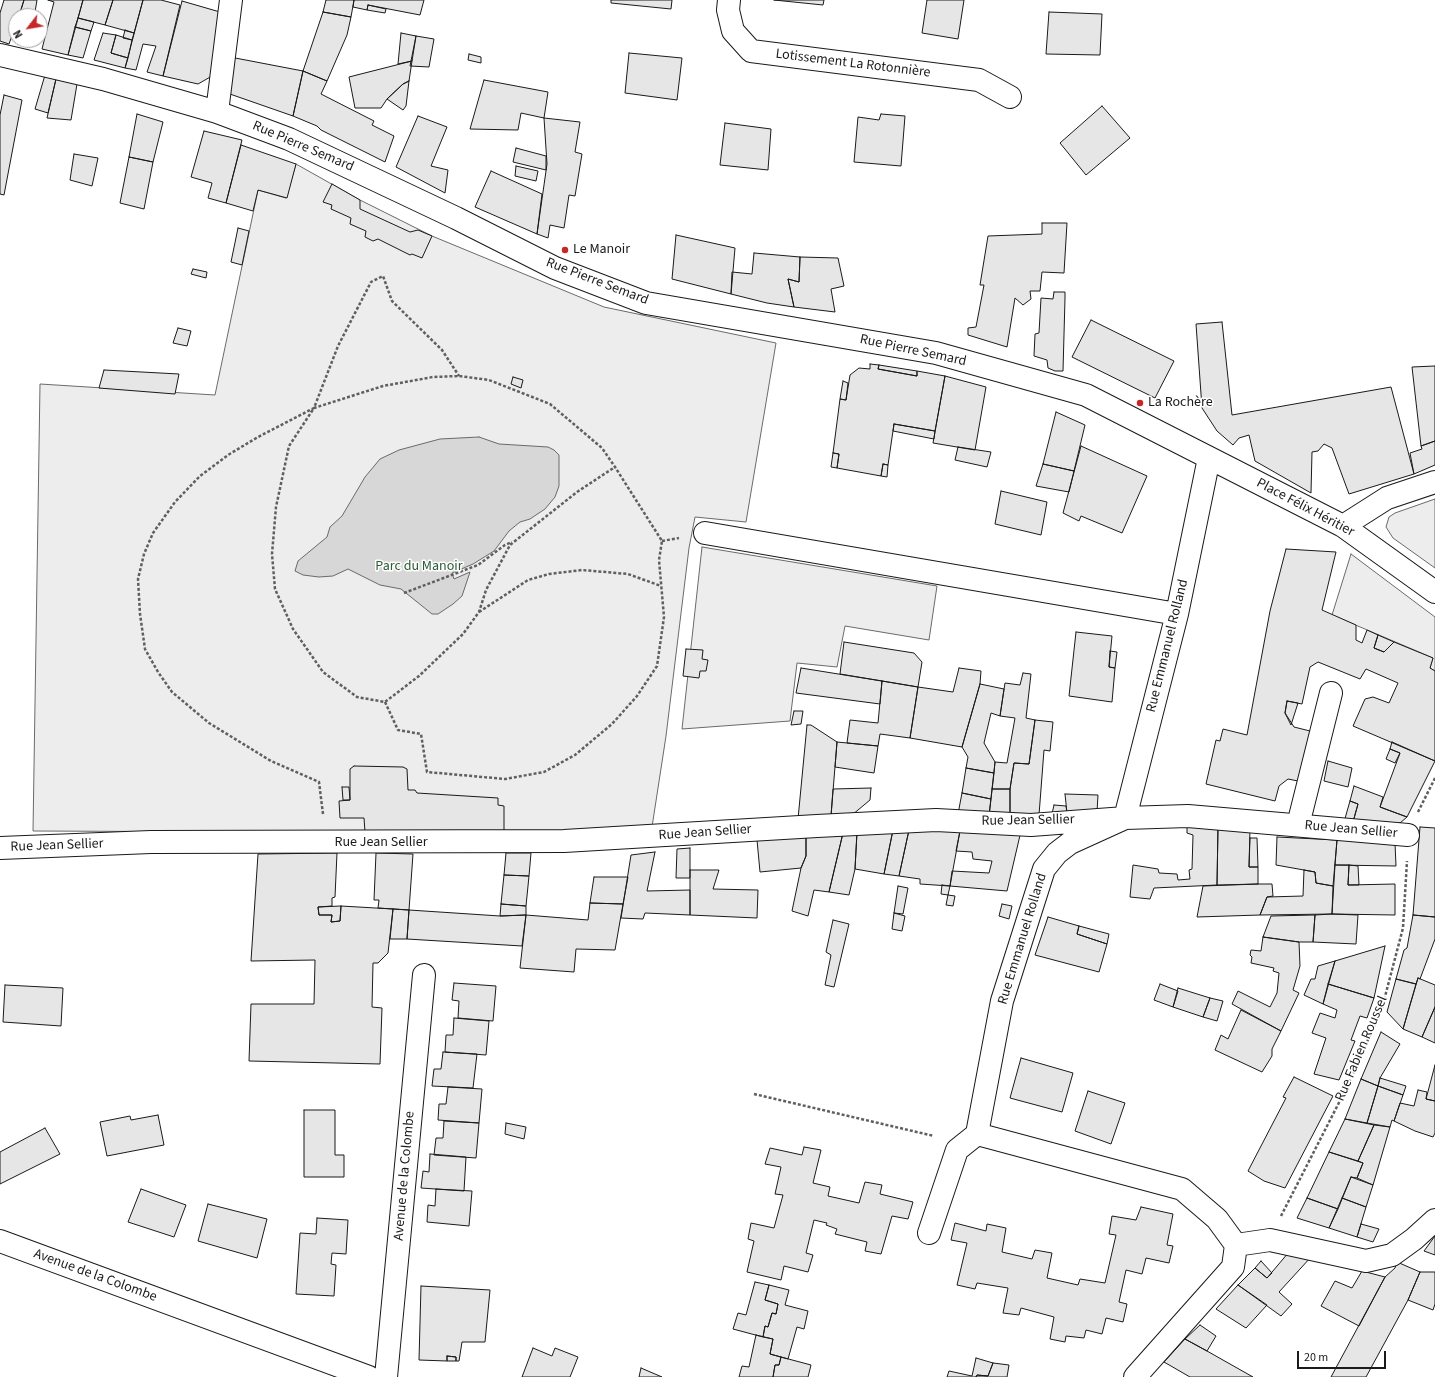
<!DOCTYPE html>
<meta charset="utf-8">
<style>
body{margin:0}
#map{position:relative;width:1435px;height:1377px;overflow:hidden;background:#fff;font-family:"Source Sans 3",sans-serif}
canvas{display:block}
.north{position:absolute;left:8px;top:8px;width:40px;height:40px;box-sizing:border-box;background:#fff;border:1px solid #a3a3a3;border-radius:50%;rotate:239deg;font-size:11px;font-weight:700;line-height:16px;text-align:center;color:#1a1a1a}
.north::after{content:'';display:block;margin:auto;width:14px;height:18px;background:#c62828;clip-path:polygon(50% 0,100% 100%,50% 72%,0 100%)}
.scale{position:absolute;left:1297px;top:1351px;width:89px;height:18px;box-sizing:border-box;border:2px solid #1a1a1a;border-top:0;padding-left:5px;font-size:12px;line-height:14px;white-space:nowrap;color:#1a1a1a;-webkit-text-stroke:3px #fff;paint-order:stroke}
</style>
<div id="map">
<canvas width="1435" height="1377"></canvas>
<div class="north">N</div>
<div class="scale">20 m</div>
</div>
<script>
const c = document.querySelector('canvas').getContext('2d');
c.lineJoin = 'round';
function paint(path, color) { c.fillStyle = color; c.fill(path, 'evenodd'); }
const shape = rows => new Path2D(rows.map(r => 'M' + r).join(''));
function trace(path, color, width, dash) { c.strokeStyle = color; c.lineWidth = width; c.lineCap = dash ? 'butt' : 'round'; c.setLineDash(dash || []); c.stroke(path); }
function label(font, color, halo, rows, align = 'center') {
  c.font = font + ' "Source Sans 3",sans-serif'; c.lineWidth = 3; c.setLineDash([]); c.textBaseline = 'middle'; c.strokeStyle = halo; c.fillStyle = color; for (const [text, x, y, turn = 0] of rows) {
    c.save(); c.translate(x, y); c.rotate((+turn || 0) * Math.PI / 180); c.textAlign = isNaN(turn) ? turn : align; if (halo) c.strokeText(text, 0, 0); c.fillText(text, 0, 0); c.restore();
  }
}
const built = shape([
 [296,164,360,200,432,236,604,307,776,343,746,522,695,517,689,548,666,736,652,827,504,833,33,831,40,384,215,395,258,190,286,198,296,164],
 [1435,499,1435,568,1393,538,1386,527,1389,517,1395,513,1435,499],
 [702,547,937,586,929,640,845,626,837,667,797,663,790,721,682,729,702,547],
 [1351,554,1435,617,1435,671,1430,668,1433,658,1332,615,1351,554]
]);
const water = shape([
 [479,437,499,444,548,447,554,450,559,455,559,486,555,497,545,509,530,519,520,522,509,531,494,551,473,564,452,573,454,579,470,572,462,596,453,604,438,614,432,614,401,589,380,585,348,569,333,576,319,577,303,575,295,571,298,561,327,537,330,527,342,516,365,477,380,459,399,450,440,439,479,437]
]);
const building = shape([
 [4,0,24,0,19,16,16,16,16,25,9,44,0,41,0,13,4,0],
 [24,0,37,0,35,12,32,16,19,16,24,0],
 [48,0,83,0,68,55,42,49,54,2,48,0],
 [83,0,113,0,105,25,78,18,83,0],
 [113,0,143,0,134,33,105,25,113,0],
 [143,0,161,0,180,5,163,76,147,72,156,46,143,44,136,70,125,68,143,0],
 [326,0,354,0,351,17,323,12,326,0],
 [354,0,424,0,420,15,368,5,367,10,353,7,354,0],
 [611,0,672,0,671,9,611,3,611,0],
 [774,0,824,0,823,5,774,0],
 [927,0,964,0,958,39,922,33,927,0],
 [182,1,220,12,212,76,198,84,163,76,182,1],
 [368,5,386,9,385,13,367,10,368,5],
 [323,12,351,17,347,35,327,81,303,71,323,12],
 [1049,12,1102,14,1100,55,1046,54,1049,12],
 [78,18,94,22,91,31,75,27,78,18],
 [75,27,91,31,83,58,68,55,75,27],
 [125,30,134,33,132,40,123,38,125,30],
 [103,33,116,35,111,53,128,58,125,68,94,60,103,33],
 [401,33,416,36,412,61,398,64,401,33],
 [116,35,132,40,128,58,111,53,116,35],
 [416,36,434,39,429,67,410,66,416,36],
 [629,53,682,58,677,100,625,93,629,53],
 [469,54,481,57,481,63,468,60,469,54],
 [230,57,303,71,293,116,227,93,230,57],
 [412,61,409,81,403,84,387,99,381,108,355,108,349,77,412,61],
 [303,71,327,81,321,94,374,121,372,125,394,136,385,162,321,130,317,126,293,116,303,71],
 [45,75,56,79,48,113,35,109,45,75],
 [56,79,77,84,71,120,47,118,56,79],
 [484,80,548,92,544,118,521,113,518,130,470,129,484,80],
 [409,81,406,106,403,110,387,99,403,84,409,81],
 [4,95,22,100,4,195,0,194,0,115,4,95],
 [1102,106,1130,138,1086,175,1060,143,1102,106],
 [137,114,163,122,153,162,129,157,137,114],
 [881,114,905,116,901,166,854,162,858,117,879,120,881,114],
 [418,116,447,127,431,166,448,170,445,193,396,167,418,116],
 [544,118,580,122,575,152,582,154,575,196,569,195,564,228,550,225,548,238,537,234,547,164,544,118],
 [725,123,771,129,768,170,720,165,725,123],
 [204,131,242,140,226,203,208,198,212,183,191,177,204,131],
 [241,145,296,164,287,198,258,190,253,211,226,203,241,145],
 [516,148,546,156,546,170,513,162,516,148],
 [74,154,98,158,92,186,70,180,74,154],
 [129,157,153,162,144,209,120,203,129,157],
 [516,166,538,171,536,181,515,176,516,166],
 [491,171,542,194,537,234,475,207,491,171],
 [332,184,360,200,360,209,410,232,418,230,432,236,422,258,412,254,410,255,378,239,373,241,365,237,366,231,350,224,351,218,331,209,332,205,323,202,332,184],
 [1042,223,1067,223,1064,273,1042,272,1040,291,1030,291,1031,299,1023,305,1015,298,1007,347,968,335,968,328,976,327,984,285,980,285,988,236,1042,234,1042,223],
 [238,228,249,231,242,265,231,262,238,228],
 [676,235,735,248,731,294,672,279,676,235],
 [754,253,800,257,799,282,788,279,794,307,767,303,731,294,732,272,752,274,754,253],
 [800,257,838,258,844,286,831,289,835,312,794,307,788,279,799,282,800,257],
 [193,269,207,272,206,278,191,274,193,269],
 [1054,292,1065,292,1065,298,1063,371,1055,371,1048,368,1047,360,1034,356,1035,334,1039,333,1041,298,1053,299,1054,292],
 [1091,320,1174,361,1155,398,1072,357,1091,320],
 [1222,322,1232,415,1391,387,1414,474,1349,494,1332,448,1324,444,1318,451,1312,452,1311,493,1255,461,1249,435,1239,438,1233,445,1217,431,1202,408,1196,324,1222,322],
 [178,328,191,331,187,346,173,343,178,328],
 [870,364,879,365,878,369,917,376,917,371,945,376,935,431,894,424,888,465,883,464,881,476,837,468,839,454,833,453,840,399,846,400,850,375,859,368,870,369,870,364],
 [879,365,917,371,917,376,878,369,879,365],
 [1435,366,1435,441,1421,446,1412,367,1435,366],
 [104,370,179,374,175,394,99,388,104,370],
 [945,376,986,387,975,450,933,443,945,376],
 [513,377,523,380,521,388,511,384,513,377],
 [843,381,848,383,846,400,840,399,843,381],
 [1056,412,1085,425,1074,471,1043,464,1056,412],
 [894,424,935,431,934,439,893,431,894,424],
 [1435,441,1435,465,1414,474,1410,453,1422,449,1421,446,1435,441],
 [1081,446,1147,476,1122,533,1081,516,1079,521,1063,513,1081,446],
 [958,447,991,452,987,467,955,460,958,447],
 [833,453,839,454,837,468,831,467,833,453],
 [883,464,888,465,887,477,881,476,883,464],
 [1043,464,1074,471,1069,492,1036,486,1043,464],
 [1001,491,1047,502,1041,535,995,524,1001,491],
 [1286,549,1336,552,1322,610,1356,625,1356,640,1362,643,1367,630,1378,635,1374,648,1384,652,1394,642,1433,658,1430,668,1435,671,1435,761,1353,726,1365,699,1373,697,1389,703,1398,683,1366,669,1360,679,1318,662,1310,667,1302,704,1287,701,1285,713,1294,727,1314,732,1298,781,1288,779,1279,786,1275,801,1206,784,1216,740,1220,741,1223,729,1247,735,1270,611,1286,549],
 [1076,632,1112,636,1109,667,1115,668,1112,702,1069,696,1076,632],
 [1378,635,1394,642,1384,652,1374,648,1378,635],
 [844,642,914,653,922,662,918,687,840,674,844,642],
 [686,649,703,650,702,659,708,660,706,671,700,671,699,678,683,676,686,649],
 [1110,651,1117,652,1115,668,1109,667,1110,651],
 [801,668,882,681,880,704,796,693,801,668],
 [959,668,981,671,980,684,962,747,910,738,918,687,953,692,959,668],
 [1023,673,1031,674,1026,718,1035,720,1029,764,1014,763,1010,789,992,789,995,762,1007,763,1015,718,1000,716,1005,683,1020,685,1023,673],
 [882,681,918,687,910,738,880,734,878,746,847,743,850,720,878,723,882,681],
 [980,684,1004,689,1000,716,991,713,984,743,995,762,994,773,966,768,968,757,962,747,980,684],
 [1287,701,1298,703,1291,725,1285,713,1287,701],
 [794,711,803,711,801,724,791,725,794,711],
 [1035,720,1053,722,1050,751,1044,750,1039,815,1010,816,1010,789,1014,763,1029,764,1035,720],
 [807,725,811,725,837,742,831,816,798,819,807,725],
 [837,742,878,746,874,773,835,767,837,742],
 [1392,742,1435,761,1407,817,1380,807,1400,753,1390,749,1392,742],
 [1390,749,1400,753,1395,763,1386,759,1390,749],
 [1328,761,1352,768,1348,787,1324,781,1328,761],
 [354,766,403,767,407,769,408,790,415,790,417,793,498,798,498,805,504,806,504,833,365,832,364,818,340,818,339,801,350,800,350,769,354,766],
 [966,768,994,773,991,799,962,793,966,768],
 [1354,786,1383,797,1380,807,1407,817,1400,823,1391,824,1353,822,1358,804,1350,801,1354,786],
 [342,787,349,787,350,800,343,800,342,787],
 [871,788,870,800,852,815,831,816,833,789,871,788],
 [992,789,1010,789,1010,816,989,816,992,789],
 [962,793,991,799,989,816,958,814,962,793],
 [1065,794,1098,795,1097,812,1067,813,1065,794],
 [1350,801,1358,804,1353,822,1344,822,1350,801],
 [1054,805,1066,806,1067,813,1052,814,1054,805],
 [1187,823,1218,826,1217,885,1154,888,1150,899,1130,897,1133,865,1158,869,1159,873,1177,874,1178,880,1190,879,1189,870,1192,869,1193,835,1187,833,1187,823],
 [1218,826,1250,828,1249,867,1258,867,1258,884,1217,885,1218,826],
 [1420,827,1435,828,1435,917,1413,915,1420,827],
 [893,830,909,830,899,876,884,874,893,830],
 [893,830,884,874,855,869,857,832,893,830],
 [909,830,960,831,950,886,920,884,920,879,899,876,909,830],
 [960,831,1021,831,1007,891,950,886,952,871,989,873,992,861,973,859,972,852,956,851,960,831],
 [857,832,855,869,849,895,829,892,843,833,857,832],
 [843,833,829,892,814,890,808,916,792,911,801,868,806,856,806,836,843,833],
 [806,836,806,856,801,868,760,872,757,840,806,836],
 [1277,837,1337,840,1333,886,1316,883,1315,872,1276,865,1277,837],
 [1250,838,1257,838,1258,867,1249,867,1250,838],
 [1337,840,1395,843,1396,866,1335,865,1337,840],
 [690,848,690,878,676,878,677,849,690,848],
 [655,852,647,891,690,890,690,915,645,913,643,919,621,918,631,855,655,852],
 [337,853,335,897,332,898,332,906,318,907,319,915,332,915,331,922,340,921,341,906,393,909,388,953,378,963,373,963,372,1007,382,1008,380,1064,249,1061,251,1004,314,1004,315,960,251,961,258,854,337,853],
 [376,853,413,854,409,910,378,908,379,900,374,900,376,853],
 [506,853,531,853,529,876,504,875,506,853],
 [1335,865,1349,865,1348,885,1395,884,1395,915,1332,914,1335,865],
 [1349,865,1358,866,1359,885,1348,885,1349,865],
 [690,870,719,870,713,889,758,890,757,918,690,915,690,870],
 [1304,870,1315,872,1316,883,1333,886,1332,914,1260,915,1267,897,1303,896,1304,870],
 [504,875,529,876,526,906,501,904,504,875],
 [594,877,628,877,623,904,590,903,594,877],
 [1258,884,1272,884,1273,896,1267,897,1260,915,1197,917,1203,886,1258,884],
 [942,885,950,886,948,895,941,894,942,885],
 [898,886,908,888,903,914,894,913,898,886],
 [948,895,955,896,953,906,946,905,948,895],
 [590,903,623,904,615,950,576,949,574,972,520,968,526,915,588,920,590,903],
 [501,904,526,906,526,915,500,916,501,904],
 [1002,904,1012,906,1009,919,999,916,1002,904],
 [341,906,340,921,331,922,332,915,319,915,318,907,341,906],
 [393,909,409,910,407,939,390,939,393,909],
 [409,910,500,916,526,915,522,946,407,939,409,910],
 [894,913,905,916,902,931,892,929,894,913],
 [1332,914,1358,915,1356,944,1313,942,1315,915,1332,914],
 [1315,915,1313,942,1299,942,1263,937,1271,916,1315,915],
 [1413,915,1435,917,1435,939,1420,979,1418,978,1416,984,1396,979,1404,950,1407,948,1413,915],
 [1048,917,1079,926,1077,934,1107,944,1099,972,1035,955,1048,917],
 [833,920,849,924,834,987,825,985,831,955,826,952,833,920],
 [1079,926,1109,934,1107,944,1077,934,1079,926],
 [1263,937,1299,942,1300,966,1293,990,1299,993,1281,1031,1232,1004,1238,991,1270,1007,1277,993,1279,973,1273,971,1274,968,1251,963,1252,957,1250,955,1251,950,1261,951,1263,937],
 [1385,946,1374,998,1328,984,1335,961,1385,946],
 [1335,961,1323,1004,1304,995,1311,979,1315,979,1318,966,1335,961],
 [1418,978,1435,985,1435,1007,1422,1037,1403,1029,1418,978],
 [1396,979,1416,984,1403,1029,1387,1012,1396,979],
 [454,983,496,986,493,1021,458,1018,459,1001,452,1000,454,983],
 [1160,984,1178,991,1173,1007,1154,1000,1160,984],
 [1328,984,1374,998,1367,1018,1360,1016,1351,1040,1355,1041,1339,1080,1314,1074,1326,1038,1312,1033,1320,1013,1335,1018,1337,1010,1323,1004,1328,984],
 [5,985,63,988,61,1026,3,1022,5,985],
 [1178,988,1210,998,1203,1017,1173,1007,1178,988],
 [1210,998,1223,1001,1217,1021,1203,1017,1210,998],
 [1435,1007,1435,1043,1422,1037,1435,1007],
 [1241,1010,1281,1031,1272,1049,1272,1056,1262,1072,1215,1050,1221,1035,1228,1039,1241,1010],
 [454,1018,489,1021,486,1055,445,1052,446,1035,453,1035,454,1018],
 [1381,1032,1400,1044,1380,1078,1378,1086,1361,1079,1381,1032],
 [443,1052,477,1054,473,1088,432,1086,434,1069,441,1069,443,1052],
 [1021,1058,1073,1073,1062,1112,1010,1098,1021,1058],
 [1435,1065,1435,1101,1426,1099,1435,1065],
 [1294,1077,1333,1096,1285,1188,1264,1181,1248,1171,1286,1098,1283,1097,1294,1077],
 [1380,1078,1406,1086,1403,1095,1378,1086,1380,1078],
 [1361,1079,1378,1086,1367,1123,1345,1119,1361,1079],
 [1378,1086,1403,1095,1394,1121,1392,1120,1390,1127,1367,1123,1378,1086],
 [448,1087,482,1089,479,1123,438,1120,439,1104,446,1104,448,1087],
 [1418,1090,1427,1092,1426,1099,1435,1101,1435,1133,1433,1137,1415,1131,1394,1121,1400,1103,1414,1106,1418,1090],
 [1088,1091,1125,1103,1111,1144,1075,1131,1088,1091],
 [304,1110,335,1110,335,1155,344,1155,344,1177,304,1177,304,1110],
 [158,1115,164,1145,107,1156,100,1122,130,1116,131,1120,158,1115],
 [1345,1119,1374,1125,1358,1161,1329,1152,1345,1119],
 [444,1121,479,1123,476,1158,434,1155,436,1138,443,1138,444,1121],
 [506,1123,526,1127,524,1139,505,1134,506,1123],
 [1374,1125,1390,1127,1373,1185,1357,1178,1363,1163,1358,1161,1374,1125],
 [45,1128,60,1154,0,1184,0,1152,45,1128],
 [804,1147,821,1150,813,1183,830,1187,828,1196,859,1203,865,1182,882,1185,880,1194,913,1202,908,1219,892,1216,881,1254,865,1251,867,1242,835,1234,837,1229,826,1225,827,1223,814,1220,806,1253,813,1255,808,1272,784,1266,781,1280,747,1272,754,1241,748,1239,751,1223,774,1228,783,1195,775,1194,781,1167,765,1164,770,1148,802,1155,804,1147],
 [1329,1152,1363,1163,1357,1178,1351,1177,1338,1209,1307,1198,1329,1152],
 [430,1154,466,1157,464,1191,421,1188,423,1171,429,1172,430,1154],
 [1351,1177,1373,1185,1366,1207,1342,1198,1351,1177],
 [141,1189,186,1205,174,1237,128,1222,141,1189],
 [436,1189,472,1191,469,1226,427,1222,428,1205,435,1206,436,1189],
 [1307,1198,1338,1209,1329,1228,1297,1218,1307,1198],
 [1342,1198,1366,1207,1357,1237,1329,1228,1342,1198],
 [208,1204,267,1219,257,1258,198,1241,208,1204],
 [1141,1207,1173,1214,1167,1245,1173,1246,1169,1263,1146,1258,1142,1274,1126,1270,1119,1302,1127,1304,1123,1322,1106,1318,1102,1334,1086,1330,1084,1338,1066,1336,1065,1342,1050,1339,1054,1317,1021,1308,1019,1315,1003,1313,1008,1288,977,1283,975,1289,957,1285,967,1243,951,1240,955,1223,986,1231,987,1224,1006,1228,1002,1252,1032,1259,1035,1250,1052,1253,1047,1278,1078,1285,1080,1279,1105,1283,1116,1235,1109,1234,1112,1216,1136,1220,1141,1207],
 [317,1218,348,1220,346,1254,332,1253,331,1264,336,1265,334,1296,296,1294,300,1233,316,1234,317,1218],
 [1361,1224,1379,1229,1373,1242,1357,1237,1361,1224],
 [1435,1236,1435,1255,1424,1251,1435,1236],
 [1289,1252,1311,1257,1279,1292,1292,1304,1281,1316,1238,1285,1255,1268,1267,1278,1289,1252],
 [1261,1261,1272,1273,1267,1278,1255,1268,1261,1261],
 [1397,1262,1420,1272,1408,1300,1366,1377,1331,1377,1385,1277,1395,1268,1397,1262],
 [1362,1271,1385,1277,1359,1326,1321,1306,1335,1281,1352,1288,1362,1271],
 [1420,1272,1435,1272,1435,1304,1433,1310,1408,1300,1420,1272],
 [755,1282,769,1285,765,1300,778,1304,776,1314,772,1313,768,1327,765,1326,763,1337,733,1329,738,1313,746,1315,755,1282],
 [769,1285,789,1290,785,1305,808,1311,804,1329,797,1327,788,1359,770,1354,773,1339,763,1337,765,1326,768,1327,772,1313,776,1314,778,1304,765,1300,769,1285],
 [1238,1285,1267,1305,1246,1328,1216,1309,1238,1285],
 [421,1286,490,1290,485,1342,462,1342,459,1361,456,1361,456,1357,447,1356,447,1361,419,1360,421,1286],
 [1200,1325,1216,1336,1207,1351,1185,1339,1200,1325],
 [756,1335,773,1339,770,1354,781,1357,779,1365,775,1365,773,1377,739,1377,742,1366,749,1367,756,1335],
 [1185,1339,1207,1351,1253,1377,1190,1377,1164,1362,1185,1339],
 [533,1348,552,1356,555,1348,578,1357,570,1377,522,1377,533,1348],
 [447,1356,456,1357,456,1361,447,1361,447,1356],
 [781,1357,811,1365,808,1377,773,1377,775,1365,779,1365,781,1357],
 [976,1358,993,1363,988,1376,977,1375,976,1377,947,1377,949,1371,972,1376,976,1358],
 [993,1363,1009,1365,1007,1377,976,1377,977,1375,988,1376,993,1363],
 [641,1368,662,1377,639,1377,641,1368]
]);
const path = shape([
 [662,541,679,538],
 [404,593,478,565,505,545,512,542],
 [479,612,528,580,549,574,582,570,628,574,661,586],
 [385,702,398,730,421,734,427,772,505,779,544,772,575,755,612,724,637,696,657,666,664,617,659,560,662,541,615,467,602,448,550,404,489,380,459,376,433,377,383,386,314,408,289,446,276,507,272,554,275,589,293,629,323,672,357,697,385,702,419,676,463,634,479,612,486,590,510,545,577,492,615,467],
 [1418,812,1435,778],
 [323,814,319,782,271,761,209,723,172,692,158,672,145,649,140,614,138,579,144,554,153,533,175,502,200,476,228,455,258,437,314,408,338,346,371,282,383,276,392,301,442,350,459,376],
 [754,1094,934,1136],
 [1281,1216,1348,1085,1382,1008,1403,928,1407,861]
]);
const minor = shape([
 [729,0,728,10,733,31,751,51,979,80,1010,97],
 [0,55,103,79,217,112,289,139,456,218,555,268,646,303,936,353,1086,395,1343,526,1435,592],
 [217,112,231,0],
 [1209,458,1177,614,1125,818,1070,843,1057,853,1044,869,1002,1001,977,1134,1182,1189,1217,1219,1236,1245],
 [1343,526,1387,498,1435,482],
 [705,533,1177,614],
 [1298,825,1331,693],
 [0,848,151,842,564,841,817,826,936,820,1031,825,1125,818,1188,816,1408,835],
 [929,1233,957,1150,977,1134],
 [0,1241,369,1377],
 [1236,1245,1270,1240,1366,1261,1392,1255,1414,1239,1435,1220],
 [386,1377,424,975],
 [1135,1377,1233,1267,1236,1245]
]);
const markers = [
 [565,250,4,"#c62828"],
 [1140,403,4,"#c62828"]
];
const streetNames = [
 ["Lotissement La Rotonnière",853,64,7],
 ["Rue Pierre Semard",303,147,23],
 ["Rue Pierre Semard",597,282,21],
 ["Rue Pierre Semard",913,351,12],
 ["Place Félix Héritier",1305,508,28],
 ["Rue Emmanuel Rolland",1168,646,-76],
 ["Rue Jean Sellier",1028,821,-1],
 ["Rue Jean Sellier",1351,830,5],
 ["Rue Jean Sellier",705,833,-4],
 ["Rue Jean Sellier",381,843],
 ["Rue Jean Sellier",57,846,-2],
 ["Rue Emmanuel Rolland",1023,939,-73],
 ["Rue Fabien Roussel",1362,1049,-67],
 ["Avenue de la Colombe",405,1176,-85],
 ["Avenue de la Colombe",95,1276,20]
];
const poiNames = [
 ["Le Manoir",573,250],
 ["La Rochère",1148,403]
];
const parkNames = [
 ["Parc du Manoir",419,567]
];
paint(built, '#ededed');
trace(built, '#6a6a6a', 1);
paint(water, '#d7d7d7');
trace(water, '#6a6a6a', 1);
paint(building, '#e6e6e6');
trace(building, '#1a1a1a', 1);
trace(minor, '#1a1a1a', 24);
trace(path, '#5f5f5f', 2.5, [3, 2]);
trace(minor, '#fff', 22);
for (const [x, y, r, color] of markers) { const dot = new Path2D(); dot.arc(x, y, r, 0, 2 * Math.PI); c.fillStyle = color; c.fill(dot); trace(dot, '#fff', 1.5); }
label('14px', '#1a1a1a', '#fff', streetNames);
label('14px', '#1a1a1a', '#fff', poiNames, 'left');
label('14px', '#2b5a34', '#fff', parkNames);
</script>
